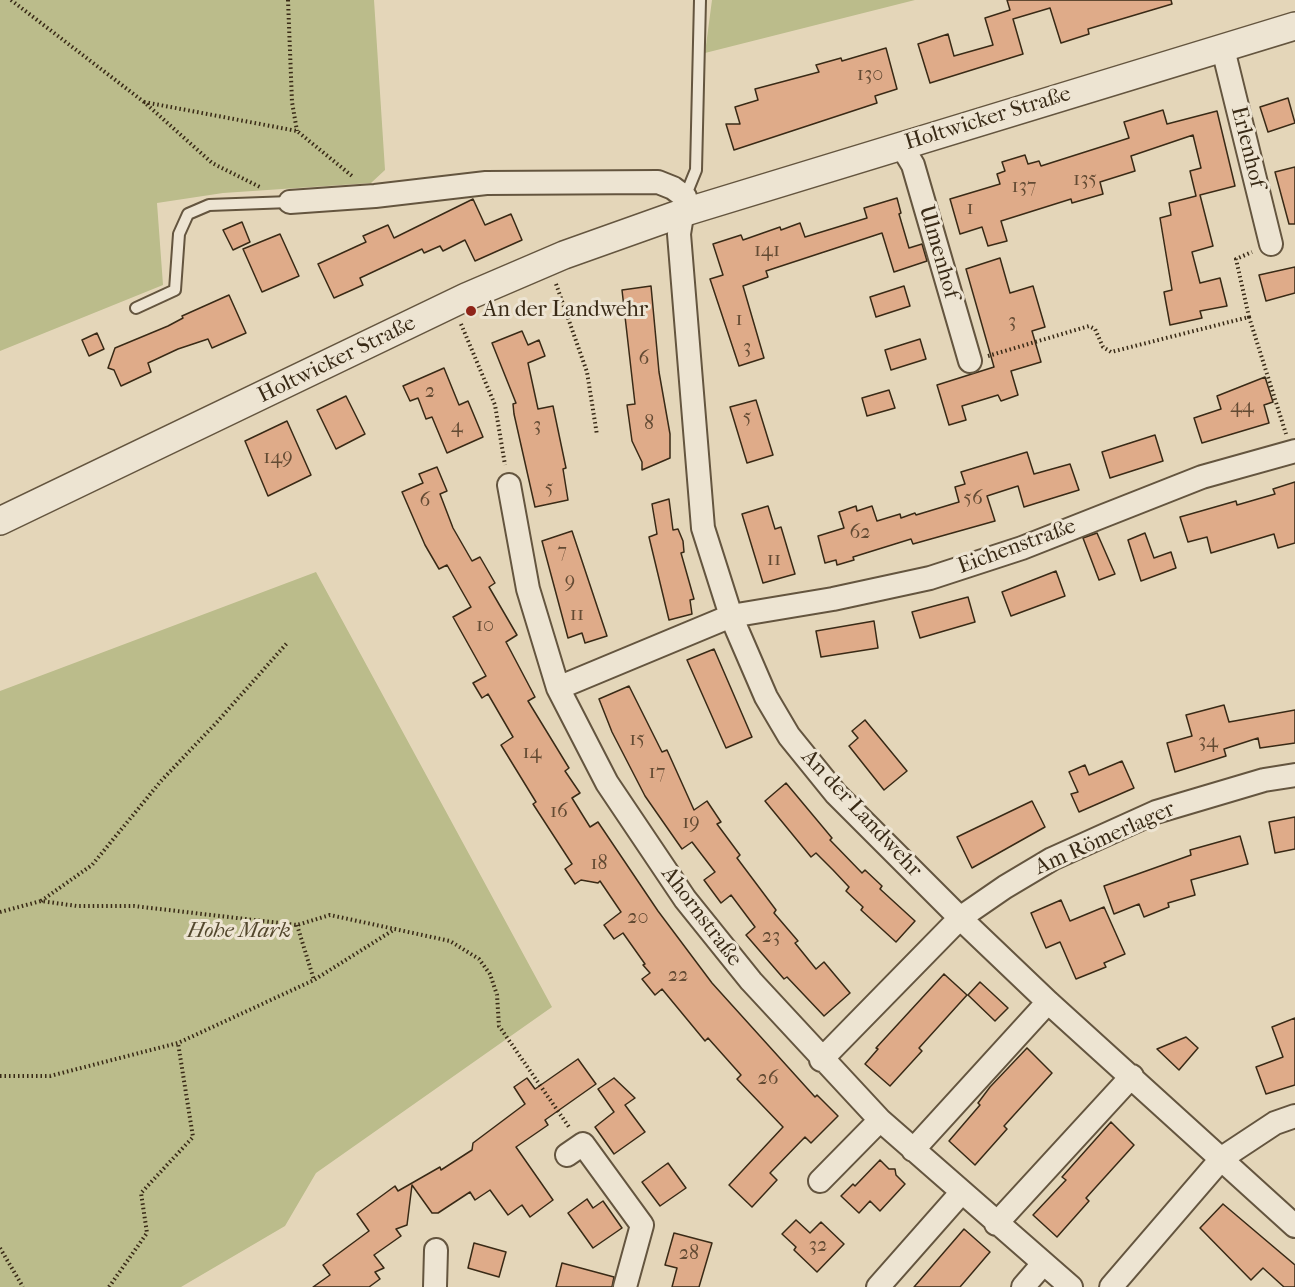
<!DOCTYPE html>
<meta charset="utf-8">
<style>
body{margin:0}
canvas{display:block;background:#e4d6b9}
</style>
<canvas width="1295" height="1287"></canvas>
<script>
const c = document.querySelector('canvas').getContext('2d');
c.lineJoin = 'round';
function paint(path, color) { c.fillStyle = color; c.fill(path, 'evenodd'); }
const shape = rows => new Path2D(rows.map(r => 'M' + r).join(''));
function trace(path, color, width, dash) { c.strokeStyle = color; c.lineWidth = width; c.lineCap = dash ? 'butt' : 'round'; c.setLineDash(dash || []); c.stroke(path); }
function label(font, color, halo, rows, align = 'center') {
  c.font = font + ' "IM FELL French Canon",serif'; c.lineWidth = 6; c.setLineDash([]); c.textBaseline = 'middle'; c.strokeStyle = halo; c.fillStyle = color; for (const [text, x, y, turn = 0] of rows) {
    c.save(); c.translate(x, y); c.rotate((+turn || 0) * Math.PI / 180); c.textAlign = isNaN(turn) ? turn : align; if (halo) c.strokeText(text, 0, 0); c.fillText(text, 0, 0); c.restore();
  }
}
const green = shape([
 [0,0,374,0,385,170,371,183,223,193,157,203,163,285,0,351],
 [712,0,915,0,705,53],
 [316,572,552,1007,316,1173,285,1226,181,1287,0,1287,0,691]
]);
const building = shape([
 [1007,0,1171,0,1172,4,1088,29,1089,34,1061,43,1050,8,1013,19,1023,54,930,83,918,44,948,34,954,56,993,45,985,18,1010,10,1007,0],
 [886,48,897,89,875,96,877,103,734,150,726,124,740,124,735,107,758,100,755,89,819,72,816,65,841,58,842,61,886,48],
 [1288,98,1295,123,1268,132,1260,107,1288,98],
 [1163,110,1167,124,1217,111,1235,186,1200,195,1213,246,1192,252,1200,283,1220,278,1227,306,1200,311,1202,318,1170,325,1164,292,1172,290,1160,218,1171,215,1169,203,1196,196,1190,171,1201,168,1193,135,1131,156,1135,171,1100,182,1103,194,1072,203,1071,199,1001,221,1007,241,988,246,982,227,960,234,950,199,1000,184,997,174,1005,171,1002,162,1025,155,1028,164,1039,161,1041,166,1129,138,1124,122,1163,110],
 [1295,167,1295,224,1289,224,1275,172,1295,167],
 [897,198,901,213,899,214,909,248,922,244,927,261,894,272,882,233,766,271,768,277,743,286,764,358,739,366,710,279,723,275,713,244,741,235,743,240,780,227,781,230,800,223,805,237,867,218,864,208,897,198],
 [473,199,485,225,511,214,522,240,475,261,465,240,443,251,440,246,424,253,422,249,360,278,363,285,334,298,318,264,366,242,363,236,388,225,394,238,473,199],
 [242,222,250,242,233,250,223,230,242,222],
 [280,234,299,276,262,292,243,249,280,234],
 [1000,258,1010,293,1033,286,1045,327,1032,331,1041,362,1011,371,1018,395,1001,401,998,395,962,406,966,420,949,425,937,385,994,367,966,269,1000,258],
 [1295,267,1295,293,1266,301,1259,275,1295,267],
 [651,286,659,372,670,434,670,458,642,470,642,462,632,441,627,405,635,404,622,290,651,286],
 [904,286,910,306,876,317,870,297,904,286],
 [229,295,246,333,212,348,208,339,178,349,148,363,151,372,121,386,114,370,108,368,115,348,168,326,183,318,182,316,229,295],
 [522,331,528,345,539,340,545,356,528,363,538,409,553,406,566,468,563,469,568,500,535,507,514,414,513,404,516,403,492,343,522,331],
 [97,333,104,349,89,356,82,340,97,333],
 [920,339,926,359,891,370,885,350,920,339],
 [444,368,459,405,468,401,483,437,447,453,432,417,426,419,418,398,410,401,403,386,444,368],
 [1265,377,1273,402,1264,405,1269,423,1202,443,1194,418,1221,409,1217,396,1265,377],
 [889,390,895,408,867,416,862,398,889,390],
 [346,396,365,434,336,449,317,410,346,396],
 [756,400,773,455,747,463,730,407,756,400],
 [287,421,311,475,268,496,245,441,287,421],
 [1155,435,1163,461,1110,478,1102,452,1155,435],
 [1027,452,1034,474,1070,464,1079,490,1024,507,1018,486,987,496,995,521,913,544,911,539,853,557,854,560,837,565,836,560,825,563,818,536,844,528,839,512,856,506,857,511,872,506,877,521,900,514,901,518,915,513,916,515,959,502,955,487,965,484,961,472,1027,452],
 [437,467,447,491,440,494,453,528,472,561,480,557,495,583,489,587,517,635,506,642,535,697,528,701,569,768,565,771,580,793,572,798,590,827,598,822,658,911,712,983,815,1097,817,1095,838,1116,811,1143,805,1137,770,1173,777,1180,752,1207,729,1185,783,1127,737,1079,741,1075,708,1038,705,1041,662,989,655,995,642,979,650,973,643,965,645,964,623,933,614,939,604,925,621,912,600,881,598,883,581,880,575,884,565,869,572,864,533,804,536,802,501,745,513,737,488,694,482,698,473,683,486,676,453,617,471,607,447,565,439,569,425,545,402,492,423,483,419,474,437,467],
 [1295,482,1295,543,1278,548,1274,534,1211,553,1207,537,1188,542,1180,517,1236,501,1237,505,1275,494,1273,489,1295,482],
 [669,499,673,530,678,529,683,541,684,552,681,553,694,599,690,600,692,614,669,620,649,537,657,534,652,504,669,499],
 [768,506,775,529,781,527,795,574,763,583,742,514,768,506],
 [572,531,607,636,585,643,582,633,568,638,542,541,572,531],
 [1097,533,1115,574,1099,580,1083,538,1097,533],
 [1145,533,1154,558,1171,552,1176,568,1141,581,1128,540,1145,533],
 [1056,571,1065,596,1011,616,1002,592,1056,571],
 [968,597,975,622,920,638,912,612,968,597],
 [874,621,878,648,821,657,816,631,874,621],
 [714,649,752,737,726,748,687,660,714,649],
 [629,686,662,752,667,750,694,810,707,801,721,822,717,824,740,855,737,858,776,910,774,913,798,941,795,943,816,969,824,962,850,993,824,1016,787,977,784,979,746,935,755,927,731,895,721,903,704,880,715,872,692,842,682,849,645,796,612,732,599,699,629,686],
 [1224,705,1229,722,1295,710,1295,743,1260,748,1258,738,1224,749,1226,756,1175,772,1167,743,1192,736,1186,715,1224,705],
 [865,720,907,771,884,790,849,746,858,738,852,731,865,720],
 [1122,761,1134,788,1079,812,1071,794,1078,792,1069,772,1085,765,1089,775,1122,761],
 [786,783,832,838,830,840,862,873,865,870,882,886,880,889,915,921,896,942,861,910,863,907,846,891,849,887,833,870,816,853,811,857,765,801,786,783],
 [1032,801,1045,827,972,868,957,837,1032,801],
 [1295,817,1295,849,1275,853,1269,822,1295,817],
 [1240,836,1248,864,1191,880,1195,895,1168,903,1169,907,1144,917,1139,904,1114,914,1104,886,1191,855,1190,850,1240,836],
 [1061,900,1070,921,1104,907,1125,954,1104,963,1106,967,1076,979,1060,942,1046,948,1031,913,1061,900],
 [944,974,967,995,919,1048,922,1051,890,1086,865,1064,878,1049,876,1048,944,974],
 [980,982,1008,1008,995,1021,968,995,980,982],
 [1295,1018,1295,1085,1266,1094,1256,1067,1283,1057,1272,1027,1295,1018],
 [1186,1037,1198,1048,1179,1070,1157,1049,1186,1037],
 [1027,1048,1052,1073,1004,1126,1007,1129,975,1165,949,1141,980,1105,978,1103,990,1087,1027,1048],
 [578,1059,596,1084,545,1120,548,1125,516,1147,553,1200,530,1217,522,1205,508,1215,490,1190,475,1200,470,1192,438,1213,432,1213,412,1185,407,1225,396,1229,401,1236,374,1255,384,1268,375,1272,380,1279,369,1287,313,1287,330,1275,323,1265,369,1231,357,1214,395,1186,398,1191,440,1167,441,1170,472,1150,473,1143,525,1104,514,1087,527,1078,535,1089,578,1059],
 [614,1078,635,1098,625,1105,645,1132,614,1154,595,1127,614,1112,598,1089,614,1078],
 [1111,1122,1134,1145,1086,1198,1089,1201,1057,1237,1033,1215,1066,1180,1062,1177,1111,1122],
 [880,1160,889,1169,895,1169,896,1175,905,1184,880,1211,870,1201,859,1213,841,1196,853,1184,855,1186,880,1160],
 [668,1163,686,1188,660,1206,642,1182,668,1163],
 [587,1199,593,1208,603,1201,622,1228,593,1248,568,1213,587,1199],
 [1223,1204,1295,1265,1295,1287,1284,1287,1263,1268,1251,1280,1200,1228,1223,1204],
 [796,1220,810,1233,821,1222,844,1244,817,1272,794,1250,796,1247,782,1234,796,1220],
 [964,1229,990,1252,960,1287,914,1287,964,1229],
 [674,1233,712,1243,699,1287,672,1287,677,1268,665,1265,674,1233],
 [474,1243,506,1252,499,1277,468,1268,474,1243],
 [562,1263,614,1277,612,1287,556,1287,562,1263]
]);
const path = shape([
 [11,0,144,102,212,163,260,187],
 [288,0,292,102,297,131],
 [144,102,297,131,352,176],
 [556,284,587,372,597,435],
 [1249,317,1286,434],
 [461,324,495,405,505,465],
 [988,356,1089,326,1095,329,1103,347,1111,352,1249,317,1236,259,1252,252],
 [41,901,92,865,161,781,217,722,288,642],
 [0,912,41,901,77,906,134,906,297,925,330,915,450,941,479,959,490,974,497,995,499,1026,569,1127],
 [297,925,314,980],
 [0,1076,50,1076,178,1043,314,980,395,929],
 [0,1248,23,1287],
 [109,1287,147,1233,141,1193,193,1137,178,1043]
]);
const service = shape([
 [685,197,696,170,700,0],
 [136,308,175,290,179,234,188,214,209,205,290,202]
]);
const minor = shape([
 [1223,49,1271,244],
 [901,145,913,165,970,361],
 [290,202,375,196,486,183,658,182,673,188,685,197,679,234,703,528,731,616,766,697,789,736,836,794,960,918,1048,1002,1295,1226],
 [509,485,528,589,558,688,607,783,685,899,751,981,880,1120,1071,1287],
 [558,688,731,616,833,599,930,578,1022,548,1202,477,1295,451],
 [821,1060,960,918,1005,887,1052,859,1156,812,1264,780,1295,775],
 [913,1150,1048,1002],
 [567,1155,583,1144,642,1225,625,1287],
 [820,1181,880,1120],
 [996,1224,1132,1076],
 [435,1287,436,1250],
 [878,1287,961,1193],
 [1023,1287,1042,1265],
 [1111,1287,1222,1158,1275,1123,1295,1116]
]);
const tertiary = shape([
 [0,521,466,297,564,255,682,213,1295,26]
]);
const markers = [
 [471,311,6,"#8f2418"]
];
const numberNames = [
 ["130",870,75],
 ["135",1085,180],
 ["137",1024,187],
 ["1",970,209],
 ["141",767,251],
 ["1",739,320],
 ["3",1012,322],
 ["3",747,348],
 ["6",644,359],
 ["2",430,392],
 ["44",1242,407],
 ["5",747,418],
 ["8",649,424],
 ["3",537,426],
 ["4",457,427],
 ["149",278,458],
 ["5",549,489],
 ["56",973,499],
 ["6",425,501],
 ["62",860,533],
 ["7",562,552],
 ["11",774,560],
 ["9",570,582],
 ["11",577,615],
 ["10",485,626],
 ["15",637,740],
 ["34",1208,742],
 ["14",532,753],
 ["17",657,773],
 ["16",559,812],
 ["19",691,823],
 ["18",599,864],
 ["20",638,918],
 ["23",771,937],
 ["22",678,976],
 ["26",768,1079],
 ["32",818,1246],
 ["28",689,1254]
];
const streetNames = [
 ["Holtwicker Straße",988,119,-17],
 ["Erlenhof",1247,147,76],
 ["Ulmenhof",938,252,74],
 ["Holtwicker Straße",337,360,-26],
 ["Eichenstraße",1017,547,-20],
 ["An der Landwehr",861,814,47],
 ["Am Römerlager",1105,839,-24],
 ["Ahornstraße",701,917,53]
];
const poiNames = [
 ["An der Landwehr",483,311]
];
const parkNames = [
 ["Hohe Mark",239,932]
];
paint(green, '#bbbc8b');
paint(building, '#dfab89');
trace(building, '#392a16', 1.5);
trace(service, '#64553f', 14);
trace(minor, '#64553f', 26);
trace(tertiary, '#64553f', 30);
trace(path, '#392a16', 4, [1.5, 3]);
trace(service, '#ede4d2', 10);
trace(minor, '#ede4d2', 22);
trace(tertiary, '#ede4d2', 27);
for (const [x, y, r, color] of markers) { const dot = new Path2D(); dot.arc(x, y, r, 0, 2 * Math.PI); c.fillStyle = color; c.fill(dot); trace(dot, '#ede4d2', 2); }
label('20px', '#624a33', null, numberNames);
label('22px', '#392a16', '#ede4d2', streetNames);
label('22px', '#392a16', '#ede4d2', poiNames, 'left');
label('italic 22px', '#53472d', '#ede4d2', parkNames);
</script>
